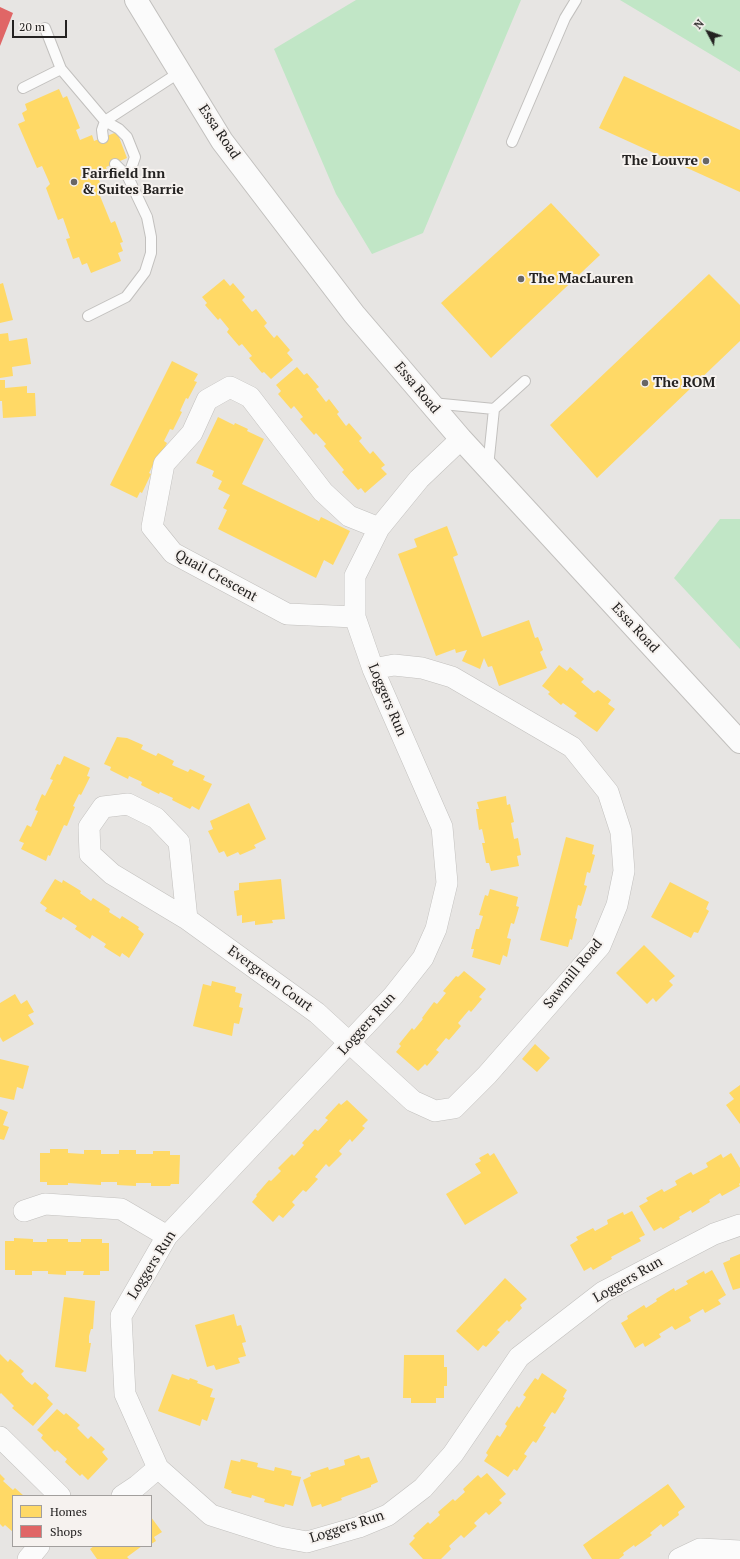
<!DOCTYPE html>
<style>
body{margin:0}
#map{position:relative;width:740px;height:1559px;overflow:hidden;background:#e7e5e3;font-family:"PT Serif",serif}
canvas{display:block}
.legend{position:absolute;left:12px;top:1495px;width:140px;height:52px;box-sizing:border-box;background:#f6f2ef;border:1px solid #a29f9d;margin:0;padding:5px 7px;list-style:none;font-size:12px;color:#242221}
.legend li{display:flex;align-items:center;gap:8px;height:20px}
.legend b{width:20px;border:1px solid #a29f9d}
.north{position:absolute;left:688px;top:12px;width:40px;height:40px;-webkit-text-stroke:3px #f6f2ef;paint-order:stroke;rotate:311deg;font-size:11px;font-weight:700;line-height:16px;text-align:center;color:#242221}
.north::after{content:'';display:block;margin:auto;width:14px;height:18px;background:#242221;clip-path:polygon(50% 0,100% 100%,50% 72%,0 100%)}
.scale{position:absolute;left:12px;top:20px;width:55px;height:18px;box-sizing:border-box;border:2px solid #242221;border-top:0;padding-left:5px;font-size:12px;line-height:14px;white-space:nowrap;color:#242221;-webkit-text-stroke:3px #f6f2ef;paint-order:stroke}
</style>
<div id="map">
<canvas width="740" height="1559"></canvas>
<ul class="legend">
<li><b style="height:11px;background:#ffd966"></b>Homes</li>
<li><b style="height:11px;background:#e06666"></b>Shops</li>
</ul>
<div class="north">N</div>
<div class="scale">20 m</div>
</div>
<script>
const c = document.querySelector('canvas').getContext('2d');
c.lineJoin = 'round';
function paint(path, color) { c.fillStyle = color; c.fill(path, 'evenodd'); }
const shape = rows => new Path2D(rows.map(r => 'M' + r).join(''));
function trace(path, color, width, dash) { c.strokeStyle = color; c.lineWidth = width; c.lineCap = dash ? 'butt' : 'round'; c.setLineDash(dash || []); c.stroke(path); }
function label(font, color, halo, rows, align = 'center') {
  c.font = font + ' "PT Serif",serif'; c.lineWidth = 4; c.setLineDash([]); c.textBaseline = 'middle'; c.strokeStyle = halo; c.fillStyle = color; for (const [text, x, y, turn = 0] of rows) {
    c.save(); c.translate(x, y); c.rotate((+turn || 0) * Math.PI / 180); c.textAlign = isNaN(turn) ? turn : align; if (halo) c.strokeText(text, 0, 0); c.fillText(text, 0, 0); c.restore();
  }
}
const green = shape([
 [356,0,521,0,423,233,372,254,336,194,274,49],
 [620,0,740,0,740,72],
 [720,519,740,519,740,649,674,578]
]);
const homes = shape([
 [624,76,740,130,740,192,599,128],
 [59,89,63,98,67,96,80,128,76,130,80,140,92,135,94,141,117,132,127,158,106,167,109,175,99,180,103,189,98,191,111,223,115,221,123,242,120,243,123,251,118,253,121,261,91,273,87,263,82,265,79,257,73,259,66,239,70,238,63,218,58,220,46,188,50,184,42,166,37,168,18,124,25,121,22,113,27,110,25,104],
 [551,203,600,255,491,358,441,303],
 [709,274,740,305,740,341,597,478,550,425],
 [224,279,230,286,233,283,245,297,242,300,252,312,256,309,267,323,264,326,274,338,277,335,290,350,287,353,293,360,271,379,264,372,262,373,249,358,252,356,242,344,239,346,227,332,229,329,220,318,218,320,205,305,207,303,202,297],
 [3,283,13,320,0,323,0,284],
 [8,333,9,341,27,338,31,364,12,367,13,376,0,378,0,334],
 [172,361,198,374,194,381,197,382,188,399,186,398,180,411,182,412,173,430,170,429,164,441,167,443,157,463,155,461,149,473,151,474,142,493,140,492,137,498,110,485],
 [297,367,304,375,307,373,319,387,316,389,326,402,329,399,339,412,337,414,346,426,349,423,362,438,359,441,370,454,373,451,385,465,381,468,387,474,365,493,361,488,358,490,342,472,344,470,324,446,326,444,316,433,314,435,300,419,303,417,294,406,291,409,278,394,281,391,276,385],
 [0,380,5,380,5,388,27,386,27,393,35,393,36,416,3,418,2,401,0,401],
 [218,417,234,425,235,423,248,429,247,431,264,439,242,484,319,521,321,517,350,531,333,565,324,560,316,578,218,529,227,510,223,508,230,495,218,489,222,481,212,476,214,471,196,463],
 [447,526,458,555,453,557,482,637,529,620,535,638,538,637,543,650,540,652,547,668,499,686,492,666,488,667,484,658,480,669,462,661,467,650,456,653,455,649,436,656,398,554,417,547,414,539],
 [559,665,567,671,570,667,584,679,581,682,587,687,594,693,598,690,611,700,608,704,615,709,597,732,574,716,577,713,563,703,561,705,548,694,550,692,542,686],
 [117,737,127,738,143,745,141,749,156,756,158,753,174,761,172,765,188,772,190,769,205,776,203,780,212,784,199,810,192,806,190,809,172,800,173,798,160,792,159,794,141,785,142,782,129,776,128,779,110,770,111,767,104,764],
 [64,756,90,768,87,776,90,777,81,795,79,794,73,806,75,807,67,826,64,825,50,856,48,855,46,861,21,849,24,843,19,841,27,825,31,827,38,811,35,810,42,794,45,796,53,780,50,779,57,764,60,765],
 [506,796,507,805,510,804,514,822,511,823,514,839,518,838,521,855,517,856,519,866,491,871,489,863,486,863,482,843,485,843,482,829,479,830,476,809,479,809,477,802],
 [249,803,266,839,254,845,256,848,240,855,238,852,227,857,224,851,219,853,208,831,213,829,210,821],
 [566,837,594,845,592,854,595,855,590,873,587,872,584,885,587,886,581,906,578,905,575,918,577,919,572,940,570,939,568,947,540,940],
 [55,879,62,883,63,880,81,891,80,893,91,901,93,898,110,909,109,912,120,919,122,916,139,927,138,929,144,934,129,958,122,953,120,957,104,947,106,944,92,935,90,939,75,929,77,926,63,917,61,920,45,911,47,908,40,903],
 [281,879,285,919,272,920,273,923,255,925,255,921,242,923,242,915,237,916,234,891,239,890,239,883],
 [670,882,709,902,706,909,709,911,698,933,694,932,691,938,651,917],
 [490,889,518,897,516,906,519,907,514,924,511,923,507,938,511,939,507,957,503,955,500,965,472,957,474,949,471,949,476,929,479,929,483,916,479,915,485,895,488,896],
 [644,945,675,976,669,981,673,985,656,1002,653,998,647,1004,616,973],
 [464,971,486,989,479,997,482,999,471,1012,469,1010,458,1023,461,1026,449,1040,446,1038,436,1050,439,1052,427,1066,425,1064,418,1071,396,1052,401,1046,399,1044,412,1028,414,1030,423,1019,422,1018,434,1002,437,1004,446,993,443,991,456,976,458,977],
 [212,981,236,987,235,992,242,994,239,1007,243,1008,239,1024,234,1023,232,1036,193,1026,203,984,211,986],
 [15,994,21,1004,27,1000,34,1012,28,1015,34,1024,3,1042,0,1037,0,1003],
 [535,1044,550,1058,537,1072,522,1059],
 [0,1059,29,1066,23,1089,17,1087,14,1100,0,1097],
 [740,1085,740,1124,726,1105,734,1099,729,1093],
 [347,1100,368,1120,362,1126,365,1128,352,1142,350,1139,339,1151,342,1154,329,1167,326,1164,315,1177,318,1179,306,1192,303,1190,292,1202,295,1205,283,1218,279,1215,273,1222,252,1202,257,1196,256,1195,269,1180,271,1181,281,1171,278,1168,292,1154,294,1156,304,1145,302,1143,315,1129,318,1131,328,1120,325,1118,339,1103,341,1105],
 [0,1109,8,1112,3,1125,9,1127,4,1140,0,1139],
 [50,1149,68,1149,68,1153,84,1154,84,1150,101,1150,101,1154,119,1154,119,1150,136,1150,136,1154,153,1154,153,1151,170,1151,170,1155,180,1155,179,1184,171,1184,170,1186,151,1186,151,1183,136,1183,136,1186,117,1185,117,1182,101,1182,101,1185,68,1183,68,1185,47,1185,47,1182,40,1182,40,1153,50,1153],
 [488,1153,490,1156,494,1153,518,1193,465,1225,446,1194,481,1173,475,1164,481,1161,479,1158],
 [731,1153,740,1168,740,1183,739,1184,740,1186,722,1196,720,1193,709,1200,710,1202,692,1213,691,1210,679,1217,680,1219,663,1229,661,1227,654,1231,639,1206,648,1201,646,1198,662,1189,664,1192,677,1185,675,1181,691,1172,693,1175,708,1167,706,1163,721,1154,723,1158],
 [632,1211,645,1235,639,1238,641,1241,611,1257,612,1259,593,1270,591,1267,584,1271,570,1245,578,1240,576,1237,593,1228,595,1231,608,1224,607,1220,623,1212,624,1215],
 [14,1238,33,1239,33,1242,47,1242,47,1239,68,1239,68,1242,81,1242,81,1239,102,1239,102,1243,109,1243,109,1271,100,1271,100,1275,83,1275,84,1271,66,1271,66,1275,48,1274,48,1271,32,1271,32,1275,15,1275,15,1270,5,1270,5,1241,14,1241],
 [740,1254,740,1288,733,1290,723,1263,730,1260,730,1258],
 [712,1270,726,1295,718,1300,721,1304,705,1313,703,1309,689,1317,691,1321,675,1330,672,1326,659,1334,661,1337,645,1347,643,1343,635,1348,621,1323,628,1319,627,1316,644,1305,646,1308,657,1301,656,1299,674,1288,675,1291,688,1284,686,1281,704,1271,705,1274],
 [505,1278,527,1299,520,1305,522,1308,509,1322,507,1320,497,1330,500,1332,486,1347,483,1345,478,1351,456,1331],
 [64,1297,95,1301,93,1329,91,1329,89,1336,89,1343,91,1343,86,1372,55,1367],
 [234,1314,237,1326,241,1325,246,1342,242,1343,246,1356,238,1358,240,1363,216,1370,214,1365,207,1367,195,1325],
 [0,1354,8,1362,10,1359,24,1371,21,1374,26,1380,32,1385,35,1382,49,1395,47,1398,53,1404,33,1426,12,1408,14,1406,1,1393,0,1394],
 [404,1355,444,1355,444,1367,447,1367,447,1386,444,1386,444,1398,436,1398,436,1403,411,1403,411,1398,403,1398],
 [542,1373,567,1390,563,1397,565,1398,555,1414,552,1412,543,1426,546,1427,536,1443,533,1441,524,1454,527,1456,517,1471,514,1469,508,1477,484,1461,488,1455,486,1453,497,1435,500,1437,507,1426,505,1424,517,1406,519,1408,526,1397,523,1395,535,1378,538,1380],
 [172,1374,189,1380,190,1378,198,1381,197,1383,213,1389,210,1397,215,1398,207,1421,202,1419,200,1426,158,1411],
 [57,1409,64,1415,66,1413,80,1425,77,1428,88,1439,91,1436,105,1449,102,1452,108,1459,88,1480,82,1474,80,1476,65,1462,67,1459,57,1450,55,1452,41,1438,43,1435,37,1430],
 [359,1455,361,1459,369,1457,378,1482,371,1485,371,1487,341,1498,342,1500,322,1507,321,1504,312,1507,303,1480,311,1476,310,1473,328,1467,329,1470,345,1465,344,1460],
 [241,1459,258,1463,257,1467,274,1471,275,1467,292,1471,291,1475,301,1477,293,1506,285,1504,284,1507,264,1502,265,1499,252,1495,251,1498,231,1493,232,1491,224,1488,231,1460,240,1462],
 [487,1473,506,1494,499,1500,502,1503,489,1515,486,1512,474,1523,477,1526,464,1538,461,1535,449,1546,451,1549,441,1559,423,1559,409,1544,415,1538,413,1536,428,1522,430,1524,440,1515,438,1512,453,1499,455,1501,465,1492,463,1489,478,1475,481,1478],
 [0,1474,5,1479,3,1481,13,1490,15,1488,24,1496,13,1496,13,1532,5,1525,3,1527,0,1524],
 [668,1484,685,1507,678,1512,679,1515,663,1527,661,1524,650,1533,652,1535,635,1547,634,1545,623,1553,624,1555,619,1559,592,1559,583,1545],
 [151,1517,162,1532,154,1537,156,1541,151,1544],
 [94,1546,142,1546,127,1557,129,1559,97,1559,90,1549]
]);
const shops = shape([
 [0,7,13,13,0,46]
]);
const lane = shape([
 [45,28,61,69,105,121,180,72],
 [23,88,61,69],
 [512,142,565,18,576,0],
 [115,164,128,177],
 [88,316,126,297,145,272,151,253,151,237,147,217,128,177,135,157,127,137,119,129,105,121,102,130,103,138],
 [432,403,494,409],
 [488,467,494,409,525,381]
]);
const street = shape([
 [461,439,419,479,379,528,355,576,355,617,373,669,442,827,447,883,436,929,423,958,393,996,167,1236,121,1316,125,1394,158,1468,211,1515,280,1537,307,1542,359,1527,388,1515,423,1488,453,1454,519,1357,603,1292,714,1234,740,1225],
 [355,617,287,614,173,553,152,527,164,464,192,433,207,400,230,387,250,397,323,492,349,516,379,528],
 [187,919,179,842,156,818,128,804,103,807,89,827,90,854,112,874,187,919,317,1013,413,1101,435,1111,454,1108,487,1075,600,946,617,905,624,871,621,832,608,792,572,747,452,677,422,668,394,665,373,669],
 [24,1211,45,1204,121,1209,167,1236],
 [0,1437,60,1496],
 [122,1496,137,1486,158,1468],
 [28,1559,39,1546],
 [679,1559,700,1549,740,1551]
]);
const primary = shape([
 [136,0,222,141,354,314,461,439,740,742]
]);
const markers = [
 [706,161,4,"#686665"],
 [74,182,4,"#686665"],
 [521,279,4,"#686665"],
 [645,383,4,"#686665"]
];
const streetNames = [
 ["Essa Road",219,132,56],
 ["Essa Road",417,388,50],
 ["Quail Crescent",216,576,29],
 ["Essa Road",635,628,47],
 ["Loggers Run",387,700,67],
 ["Sawmill Road",573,974,-51],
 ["Evergreen Court",270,979,36],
 ["Loggers Run",367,1024,-48],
 ["Loggers Run",152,1265,-58],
 ["Loggers Run",628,1280,-30],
 ["Loggers Run",347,1527,-18]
];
const poiNames = [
 ["The Louvre",698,161,"right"],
 ["Fairfield Inn",82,174],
 ["& Suites Barrie",82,190],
 ["The MacLauren",529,279],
 ["The ROM",653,383]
];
paint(green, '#c1e6c6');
paint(homes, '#ffd966');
paint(shops, '#e06666');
trace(lane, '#c2c0be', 12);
trace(street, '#c2c0be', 22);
trace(primary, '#c2c0be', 24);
trace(lane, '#fbfbfb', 10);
trace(street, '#fbfbfb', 21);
trace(primary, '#fbfbfb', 22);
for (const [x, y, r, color] of markers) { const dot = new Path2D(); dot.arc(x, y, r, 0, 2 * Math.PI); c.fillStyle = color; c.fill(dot); trace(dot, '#f6f2ef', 1.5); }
label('14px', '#242221', '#f6f2ef', streetNames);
label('bold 14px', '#242221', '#f6f2ef', poiNames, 'left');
</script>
